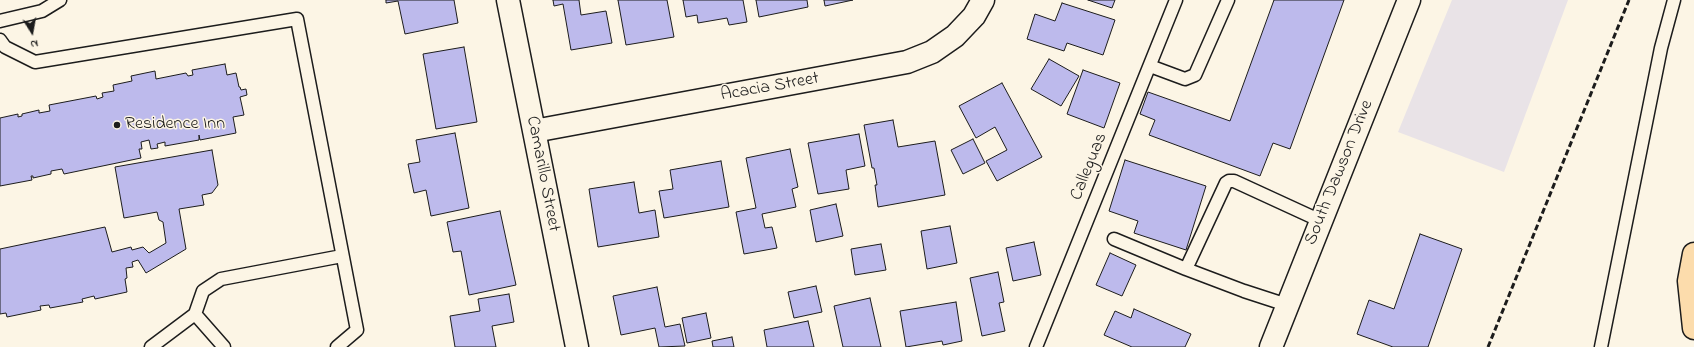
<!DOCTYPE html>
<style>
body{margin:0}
#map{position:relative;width:1694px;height:347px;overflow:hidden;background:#fcf5e5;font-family:"Indie Flower",sans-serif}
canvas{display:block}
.north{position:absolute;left:12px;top:12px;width:40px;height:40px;-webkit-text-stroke:3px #fcf5e5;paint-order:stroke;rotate:169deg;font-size:11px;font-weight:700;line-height:16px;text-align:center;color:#1c1c1c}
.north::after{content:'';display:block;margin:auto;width:14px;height:18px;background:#1c1c1c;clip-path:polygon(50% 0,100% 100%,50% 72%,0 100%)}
</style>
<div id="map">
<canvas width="1694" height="347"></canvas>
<div class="north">N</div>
</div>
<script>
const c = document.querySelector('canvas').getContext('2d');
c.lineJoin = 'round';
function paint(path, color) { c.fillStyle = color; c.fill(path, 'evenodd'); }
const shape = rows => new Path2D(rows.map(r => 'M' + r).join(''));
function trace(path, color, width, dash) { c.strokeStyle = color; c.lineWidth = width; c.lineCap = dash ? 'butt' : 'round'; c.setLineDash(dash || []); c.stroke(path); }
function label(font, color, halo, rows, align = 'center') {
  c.font = font + ' "Indie Flower",sans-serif'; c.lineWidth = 3; c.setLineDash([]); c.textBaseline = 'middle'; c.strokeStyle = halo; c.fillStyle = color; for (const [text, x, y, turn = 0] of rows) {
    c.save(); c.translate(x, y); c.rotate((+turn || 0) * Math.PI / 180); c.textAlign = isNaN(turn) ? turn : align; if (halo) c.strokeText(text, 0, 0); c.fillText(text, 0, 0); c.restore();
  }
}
const built = shape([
 [1452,0,1568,0,1504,172,1398,132]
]);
const building = shape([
 [386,0,454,0,458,23,405,34,398,1,386,3,386,0],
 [553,0,579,0,581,15,606,11,612,43,571,50,563,4,554,6,553,0],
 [618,0,667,0,674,37,626,45,618,0],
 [683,0,743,0,747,22,729,25,727,18,698,23,697,15,686,17,683,0],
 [756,0,807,0,808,7,759,17,756,0],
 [824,0,853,0,825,6,824,0],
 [1088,0,1115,0,1112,8,1088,0],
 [1274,0,1344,0,1290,149,1273,143,1260,176,1149,135,1155,120,1140,114,1148,92,1230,121,1274,0],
 [1062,3,1115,20,1103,55,1067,43,1064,51,1027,39,1035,14,1055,21,1062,3],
 [464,47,477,122,436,129,423,54,464,47],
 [1049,59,1079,76,1061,106,1031,89,1049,59],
 [225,64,227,75,236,73,239,87,240,87,241,90,246,89,247,95,240,97,244,115,233,117,236,133,200,140,199,135,199,140,165,146,165,142,157,144,158,148,151,149,149,140,141,142,142,149,139,149,141,158,64,174,62,169,51,171,51,174,33,178,33,176,31,176,32,180,0,186,0,118,18,114,18,117,22,116,22,114,39,110,39,113,50,111,49,105,96,96,97,99,103,97,102,93,114,91,113,85,132,81,131,76,155,71,156,79,186,73,188,76,193,75,192,70,225,64],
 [1083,70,1120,83,1104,128,1067,114,1083,70],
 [1002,83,1042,157,997,181,986,161,1007,150,995,127,976,138,959,106,1002,83],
 [893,120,898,147,935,141,945,195,878,207,875,185,877,185,874,168,872,168,864,125,893,120],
 [455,133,469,208,431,216,426,190,414,193,408,164,420,162,416,140,455,133],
 [859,134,865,166,846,170,849,189,818,194,808,143,859,134],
 [973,139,985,163,963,174,951,150,973,139],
 [790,149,798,187,792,189,796,207,762,214,765,228,772,227,777,248,744,254,736,212,756,208,746,158,790,149],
 [212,150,218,185,212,193,202,195,204,205,179,209,186,249,146,273,138,260,132,262,133,267,126,268,127,278,125,279,127,292,95,299,94,296,82,299,83,302,50,308,49,305,40,306,41,310,7,317,6,313,0,314,0,249,105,227,112,252,131,247,132,250,143,247,149,253,166,243,163,222,159,220,157,212,124,218,115,167,212,150],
 [1125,160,1206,186,1186,250,1134,233,1138,221,1109,211,1125,160],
 [721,161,729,207,664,218,659,191,673,189,670,170,721,161],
 [634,182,639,213,655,210,659,237,598,247,589,189,634,182],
 [836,204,843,236,816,242,810,210,836,204],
 [500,211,516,285,469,295,461,251,453,252,447,222,500,211],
 [950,226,957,263,927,269,921,231,950,226],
 [1420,234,1462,249,1428,347,1393,347,1357,334,1369,300,1394,309,1420,234],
 [1034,242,1041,275,1013,281,1006,248,1034,242],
 [881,244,886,270,855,275,851,249,881,244],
 [1110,253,1136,265,1122,296,1096,285,1110,253],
 [998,272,1004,302,999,303,1005,331,982,336,970,278,998,272],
 [816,286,822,312,794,318,788,292,816,286],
 [657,287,665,327,680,324,685,346,659,347,655,328,621,335,613,296,657,287],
 [509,294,514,322,492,326,496,347,455,347,450,316,480,311,478,299,509,294],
 [870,298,881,347,843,347,834,306,870,298],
 [956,302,962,341,943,345,942,341,906,347,900,311,956,302],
 [1134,309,1191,334,1185,347,1132,347,1104,335,1115,311,1131,318,1134,309],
 [706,313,711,338,687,343,682,318,706,313],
 [808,321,814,347,767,347,764,330,808,321],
 [732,337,734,347,713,347,712,341,732,337]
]);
const lane = shape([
 [0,21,42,11,60,0],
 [0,40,5,47,35,62,297,19,357,330,337,347],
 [1150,66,1185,79,1195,75,1228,0],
 [1114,239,1186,269],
 [1287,305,1244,291,1186,269,1226,183,1229,181,1234,181,1321,221],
 [195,314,203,291,221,279,342,256],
 [151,347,195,314,224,347],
 [1036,347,1176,0],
 [1601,347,1661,48,1674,0]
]);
const street = shape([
 [508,0,577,347],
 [534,131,907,62,932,52,955,36,974,16,983,0]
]);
const secondary = shape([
 [1271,347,1409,0]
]);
const primary = shape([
 [1694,254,1689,281,1694,328]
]);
const rail = shape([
 [1488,347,1629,0]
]);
const markers = [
 [117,125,4,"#1c1c1c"]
];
const streetNames = [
 ["Acacia Street",770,88,-10],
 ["Calleguas",1090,167,-68],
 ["South Dawson Drive",1340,173,-68],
 ["Camarillo Street",542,174,79]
];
const poiNames = [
 ["Residence Inn",125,125]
];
paint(built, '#e9e3e7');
paint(building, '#bdbaec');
trace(building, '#1c1c1c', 1);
trace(lane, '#1c1c1c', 15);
trace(street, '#1c1c1c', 25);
trace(secondary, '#1c1c1c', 25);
trace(primary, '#1c1c1c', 25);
trace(lane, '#fcf5e5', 12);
trace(street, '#fcf5e5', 22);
trace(secondary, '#fcf5e5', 22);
trace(primary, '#fcdcac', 22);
trace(rail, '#1c1c1c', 3, [6, 3]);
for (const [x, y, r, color] of markers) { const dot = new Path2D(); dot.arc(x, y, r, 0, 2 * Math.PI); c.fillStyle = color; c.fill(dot); trace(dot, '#fcf5e5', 1.5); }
label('18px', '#1c1c1c', '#fcf5e5', streetNames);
label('18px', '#1c1c1c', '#fcf5e5', poiNames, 'left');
</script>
